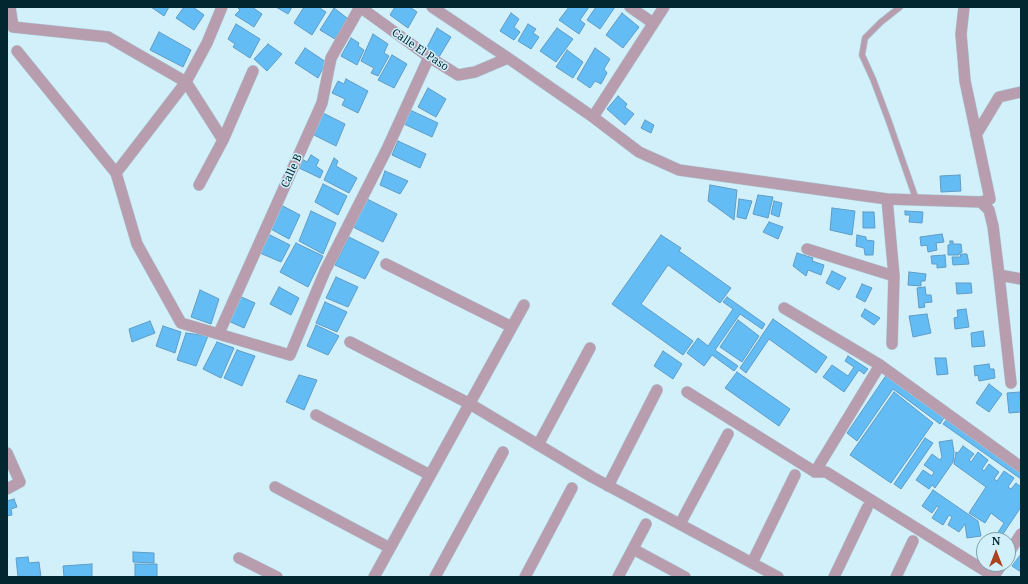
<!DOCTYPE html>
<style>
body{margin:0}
#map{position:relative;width:1028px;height:584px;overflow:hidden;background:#d1f0fa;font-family:"Noto Serif",serif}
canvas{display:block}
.frame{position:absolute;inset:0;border:8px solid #022730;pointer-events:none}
.north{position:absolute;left:976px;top:532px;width:40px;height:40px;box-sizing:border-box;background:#d1f0fa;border:1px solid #7ea0a9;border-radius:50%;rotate:0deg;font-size:11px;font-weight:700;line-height:16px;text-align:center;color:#022730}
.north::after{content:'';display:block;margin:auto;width:14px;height:18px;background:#ab441e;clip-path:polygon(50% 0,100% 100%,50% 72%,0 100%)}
</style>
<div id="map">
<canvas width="1028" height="584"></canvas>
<div class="frame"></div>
<div class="north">N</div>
</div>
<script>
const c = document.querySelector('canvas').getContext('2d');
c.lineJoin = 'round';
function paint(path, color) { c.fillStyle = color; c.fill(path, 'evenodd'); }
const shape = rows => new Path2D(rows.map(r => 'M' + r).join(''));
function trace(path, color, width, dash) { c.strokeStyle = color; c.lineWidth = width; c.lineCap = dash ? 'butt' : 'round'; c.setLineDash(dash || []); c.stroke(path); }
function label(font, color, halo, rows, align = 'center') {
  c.font = font + ' "Noto Serif",serif'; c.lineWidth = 3; c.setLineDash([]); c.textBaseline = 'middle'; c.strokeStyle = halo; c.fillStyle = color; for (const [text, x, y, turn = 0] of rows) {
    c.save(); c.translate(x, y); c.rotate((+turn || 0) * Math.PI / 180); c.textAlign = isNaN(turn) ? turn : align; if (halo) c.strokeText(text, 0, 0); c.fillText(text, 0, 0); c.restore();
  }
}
const building = shape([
 [151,7,169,7,164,16,151,7],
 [184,7,193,7,204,15,194,30,176,18,184,7],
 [237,7,252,7,262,14,254,27,235,15,240,10,237,7],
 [276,7,292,7,288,14,276,7],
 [304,7,318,7,326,12,312,35,294,23,304,7],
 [395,7,410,7,417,12,408,28,390,15,395,7],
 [569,7,589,7,580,20,585,24,579,34,559,20,569,7],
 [596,7,615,7,600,29,587,20,596,7],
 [334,8,347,18,335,39,320,30,334,8],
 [511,13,519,19,514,27,520,32,514,40,500,31,511,13],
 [622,13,639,27,623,48,606,35,622,13],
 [236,24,260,39,250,58,233,47,235,44,228,39,236,24],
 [528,24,536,29,533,33,539,37,531,49,518,41,528,24],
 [437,28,451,37,439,57,426,49,437,28],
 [557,28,573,39,556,62,540,51,557,28],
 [159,32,191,50,183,67,150,50,159,32],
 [373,34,388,44,384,53,389,56,378,76,371,73,374,68,361,61,373,34],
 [351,38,359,43,358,46,364,50,357,65,341,56,351,38],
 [268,44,282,54,267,71,254,59,268,44],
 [305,48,326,62,318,78,295,63,305,48],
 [595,48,610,59,604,69,607,73,601,84,595,81,590,88,577,79,595,48],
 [567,50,583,62,573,78,556,67,567,50],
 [392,55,407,64,394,88,378,80,392,55],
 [346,79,368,91,358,113,342,105,345,99,332,93,338,81,344,84,346,79],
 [428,88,446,99,436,117,418,107,428,88],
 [618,96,627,104,625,107,634,114,625,125,607,109,618,96],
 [410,110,438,123,432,137,404,124,410,110],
 [323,113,345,124,336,146,314,135,323,113],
 [645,120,654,125,651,133,641,128,645,120],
 [398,141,426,154,420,168,392,155,398,141],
 [311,155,319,160,316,166,323,171,320,178,297,167,302,159,307,162,311,155],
 [334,158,338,161,336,166,357,178,349,193,324,180,334,158],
 [385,171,408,181,400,194,380,185,385,171],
 [960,175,961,191,941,192,940,176,960,175],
 [323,184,347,196,338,215,315,202,323,184],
 [710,185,737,190,734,220,708,201,710,185],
 [758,195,773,197,768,218,753,214,758,195],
 [367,199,397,214,383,242,353,227,367,199],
 [739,199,752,201,746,219,737,217,739,199],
 [774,201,782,203,779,217,771,214,774,201],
 [281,205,300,215,289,239,269,228,281,205],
 [832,208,855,211,852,235,830,230,832,208],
 [311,211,336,223,323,254,299,241,311,211],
 [905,211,923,212,922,223,909,222,910,215,905,215,905,211],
 [863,212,874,212,875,228,863,228,863,212],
 [769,222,783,227,778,239,763,232,769,222],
 [268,234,290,245,281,262,260,253,268,234],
 [942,234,944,242,936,243,937,250,928,252,927,245,921,246,920,237,942,234],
 [661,235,681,248,679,251,731,288,720,303,668,265,641,304,693,341,683,355,612,304,661,235],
 [857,235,866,237,866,240,874,241,873,255,865,255,864,248,856,246,857,235],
 [349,237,379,252,365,279,335,265,349,237],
 [950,241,953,241,953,244,961,244,962,252,959,253,959,255,948,255,948,245,950,245,950,241],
 [296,243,323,256,308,287,280,272,296,243],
 [797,253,813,258,812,261,824,265,821,275,808,270,806,276,793,266,797,253],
 [960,254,967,254,969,264,953,265,952,257,961,257,960,254],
 [945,255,946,267,937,268,937,264,932,264,931,256,945,255],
 [832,271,846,278,839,290,826,283,832,271],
 [909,272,926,274,925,281,921,281,921,286,908,285,909,272],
 [336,277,358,287,348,307,326,298,336,277],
 [956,283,971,283,972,293,957,294,956,283],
 [862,284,872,288,865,302,856,297,862,284],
 [279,287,299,298,291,315,270,304,279,287],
 [925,287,926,295,931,295,932,302,924,303,925,307,919,308,917,288,925,287],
 [200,290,219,299,211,324,191,317,200,290],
 [237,295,255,303,244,328,226,320,237,295],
 [727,297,765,324,762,329,740,314,715,350,738,366,734,371,712,355,704,366,687,353,698,338,708,346,733,309,723,302,727,297],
 [325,302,347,312,337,332,316,323,325,302],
 [865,309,880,318,874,325,861,316,865,309],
 [966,309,969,327,955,329,954,318,958,317,957,310,966,309],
 [927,314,931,333,913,337,909,316,927,314],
 [773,319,827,357,816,373,769,339,746,373,740,368,773,319],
 [738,320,759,336,742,362,720,347,738,320],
 [150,321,155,333,132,342,129,329,150,321],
 [316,325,339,336,328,355,307,346,316,325],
 [163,326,181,332,175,353,156,346,163,326],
 [983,331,985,346,972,347,971,333,983,331],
 [186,333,208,336,196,366,177,360,186,333],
 [217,342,234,348,221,378,203,369,217,342],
 [237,350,255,356,242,386,224,378,237,350],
 [663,351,682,364,673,379,654,366,663,351],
 [848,356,868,369,864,374,859,370,844,392,823,377,832,365,848,376,854,367,845,361,848,356],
 [935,358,946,358,948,374,937,375,935,358],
 [989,364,990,369,994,369,995,378,979,381,978,375,975,376,974,366,989,364],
 [737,372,790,409,779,426,725,388,737,372],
 [887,374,945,416,940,424,893,389,857,441,847,433,887,374],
 [299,375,317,380,304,410,286,402,299,375],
 [989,384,1002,394,989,412,976,403,989,384],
 [894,392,933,423,891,483,850,455,894,392],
 [1020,392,1021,412,1009,413,1007,393,1020,392],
 [947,419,1021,472,1021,479,943,424,947,419],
 [925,438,933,443,901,489,894,484,925,438],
 [952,440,954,452,953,462,935,488,932,485,929,489,916,480,923,470,932,476,934,472,924,465,932,454,940,460,942,457,939,442,952,440],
 [963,446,974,454,969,460,971,462,978,452,988,460,982,469,984,471,989,464,999,472,994,479,997,481,1004,471,1014,478,1008,487,1011,489,1016,483,1021,487,1021,507,999,540,993,540,1004,523,991,513,985,523,969,513,986,487,954,464,956,452,958,453,963,446],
 [933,490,978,521,981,536,967,538,965,524,959,532,948,525,952,517,949,515,943,525,932,518,939,507,937,506,932,513,922,506,933,490],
 [14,499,17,507,11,509,12,515,7,516,7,501,14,499],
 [133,552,154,553,154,563,133,562,133,552],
 [1021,554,1021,572,1012,566,1021,554],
 [28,557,29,563,39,562,41,577,18,577,16,558,28,557],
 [92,564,92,577,64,577,63,566,92,564],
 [135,564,157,564,157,577,135,577,135,564]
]);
const service = shape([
 [900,7,881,22,865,38,862,55,873,79,888,119,916,199]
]);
const minor = shape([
 [10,7,13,27,108,37,186,82,223,140],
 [360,7,429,57,458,75,475,72,508,58],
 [432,7,508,58,593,117,639,152,679,170,887,199,981,202,989,210,993,226,999,275,1021,279],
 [630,7,653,23],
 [964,7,961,34,965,81,990,199,981,202],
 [17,51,116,173,137,244,181,323,290,355,325,271,387,149,429,57],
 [593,117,664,7],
 [976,135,999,97,1021,92],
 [116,173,186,82,207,43,222,7],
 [199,185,223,140,253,71],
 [887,199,894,276,892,344],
 [807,249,894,276],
 [386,264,512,327],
 [999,275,1011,383],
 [784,308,880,365,1021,467],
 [219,333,322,103,331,58,360,7],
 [350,342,470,404,592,477,778,577],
 [687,392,815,472,826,472,995,577],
 [316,415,430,475],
 [538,445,590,348],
 [7,453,20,482,7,489],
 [815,472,880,365],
 [608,486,657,390],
 [275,487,390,548],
 [680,524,728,434],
 [633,549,685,577],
 [1008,554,1021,534],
 [239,558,277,577],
 [752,563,795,475],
 [994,576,1002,564],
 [374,577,524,305],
 [435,577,503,452],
 [525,577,572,488],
 [618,577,646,524],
 [834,577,867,508],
 [896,577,913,541]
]);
const streetNames = [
 ["Calle El Paso",420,50,34],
 ["Calle B",292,171,-66]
];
paint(building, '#64bcf5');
trace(building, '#5f9cc5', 1);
trace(service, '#acccd6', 7);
trace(minor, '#acccd6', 12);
trace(service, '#b89dae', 5.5);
trace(minor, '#b89dae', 11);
label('11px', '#022730', '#d1f0fa', streetNames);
</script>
